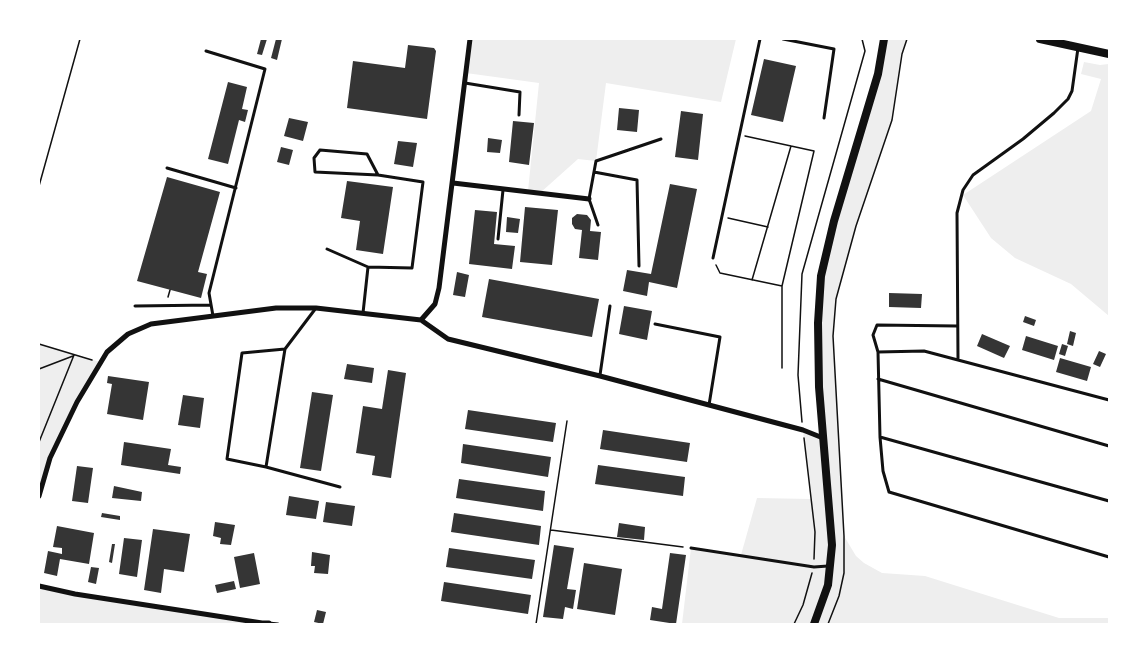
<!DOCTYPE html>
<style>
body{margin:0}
#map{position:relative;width:1148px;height:663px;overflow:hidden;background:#fff;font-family:Quicksand,sans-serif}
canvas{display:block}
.frame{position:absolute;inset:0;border:40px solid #fff;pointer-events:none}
</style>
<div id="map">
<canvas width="1148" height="663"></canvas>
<div class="frame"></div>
</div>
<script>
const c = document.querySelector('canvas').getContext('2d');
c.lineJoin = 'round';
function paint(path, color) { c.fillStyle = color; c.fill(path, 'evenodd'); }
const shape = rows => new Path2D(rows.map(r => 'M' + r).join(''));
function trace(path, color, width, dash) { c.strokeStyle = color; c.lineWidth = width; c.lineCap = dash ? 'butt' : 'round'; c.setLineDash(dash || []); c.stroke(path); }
const green = shape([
 [470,39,736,39,721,102,606,83,596,161,578,159,540,193,528,191,539,83,466,73],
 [884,39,907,39,902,54,892,120,856,226,836,299,833,336,844,536,856,556,864,563,882,573,925,576,1059,618,1109,618,1109,624,682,624,691,548,741,555,757,498,811,499,803,431,822,437,821,276],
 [1084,62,1100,65,1109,64,1109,316,1071,284,1015,258,991,238,963,195,1091,111,1101,79,1081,74],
 [39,344,100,362,50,458,39,496],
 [39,586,262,624,39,624]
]);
const building = shape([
 [261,39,267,39,262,55,257,54],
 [276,39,282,39,277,60,271,58],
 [408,45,434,48,436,51,427,119,347,108,353,61,405,68],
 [764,59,796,66,783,122,751,115],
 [228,82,247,87,242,109,248,110,245,122,239,120,228,164,208,159],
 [619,108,639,110,637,132,617,130],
 [681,111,703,114,698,160,675,157],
 [289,118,308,122,303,141,284,136],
 [513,121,534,123,529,165,509,162],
 [488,138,502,140,500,153,487,152],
 [398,141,417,143,413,167,394,164],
 [281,147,293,150,289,165,277,162],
 [167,177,220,192,198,272,207,274,201,298,137,281],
 [347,181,393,187,383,254,356,250,360,221,341,218],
 [670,184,697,189,677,288,649,282,647,296,623,291,627,270,651,274],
 [525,207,558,210,552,265,520,262],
 [475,210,497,212,494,244,515,246,512,269,469,264],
 [577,214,587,215,591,220,590,231,601,232,598,260,579,258,582,230,575,229,572,224,572,218],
 [507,217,520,219,518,233,506,232],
 [457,272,469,275,465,297,453,295],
 [489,279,599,299,592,337,482,317],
 [889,293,922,294,921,308,889,307],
 [624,306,652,311,647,340,619,334],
 [1025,316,1036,320,1034,326,1023,322],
 [1070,331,1076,333,1073,346,1067,344],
 [982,334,1010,346,1004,358,977,346],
 [1026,336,1058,346,1054,360,1022,350],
 [1062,344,1068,346,1065,356,1059,354],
 [1099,351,1106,354,1100,367,1093,364],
 [1060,358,1091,367,1087,381,1056,372],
 [347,364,374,368,372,383,344,379],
 [388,370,406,373,391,478,372,475,375,456,356,453,363,406,382,409],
 [108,376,149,382,143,420,107,414,112,384,107,383],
 [312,392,333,395,321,471,300,468],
 [183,395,204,398,200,428,178,425],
 [468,410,556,423,553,442,465,429],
 [603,430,690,443,687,462,600,449],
 [124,442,171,449,168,465,181,467,180,474,121,465],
 [463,444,551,457,548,477,461,463],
 [598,465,685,477,683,496,595,484],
 [77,466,93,468,88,503,72,501],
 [459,479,545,491,543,511,456,498],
 [114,486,142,492,141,501,112,498],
 [289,496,319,501,316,519,286,515],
 [326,502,355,506,352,526,323,522],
 [102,513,120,516,120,520,101,517],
 [454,513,541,526,539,545,451,532],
 [215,522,235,525,231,545,220,544,221,538,213,536],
 [619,523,645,527,644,540,617,537],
 [57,526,94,533,89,564,60,559,57,576,44,573,48,551,62,554,62,548,53,547],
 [153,529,190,534,184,572,164,569,161,593,144,590],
 [124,538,142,540,137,577,119,574],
 [112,544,115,544,112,563,109,562],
 [554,545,574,548,567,589,576,590,573,609,565,607,563,619,543,617],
 [449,548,535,560,532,579,446,567],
 [312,552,330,555,328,574,314,573,315,566,311,566],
 [254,553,260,584,240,588,234,557],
 [670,553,686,555,676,624,650,620,652,607,662,609],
 [584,563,622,569,615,615,577,609],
 [91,567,99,568,96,584,88,582],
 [234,581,236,589,217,593,215,585],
 [444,582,531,595,528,614,441,601],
 [317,610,326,612,323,624,314,622]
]);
const path = shape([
 [39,186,80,39],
 [728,218,768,227],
 [716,265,720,273,782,286,814,151,745,136],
 [752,280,791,146],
 [782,286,782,368],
 [168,297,170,290],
 [39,344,92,360],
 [39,369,73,356],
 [802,422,798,375,802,274,865,51,862,39],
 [804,438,815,532,814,559],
 [39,442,74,355],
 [551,530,683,547],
 [536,624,567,421],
 [794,624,803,605,812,573],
 [828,624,839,596,844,573,844,536,833,336,836,299,856,226,892,120,902,54,907,39]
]);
const service = shape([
 [783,39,834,49,824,118],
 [206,51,265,69,209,293,213,316],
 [465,83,520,92,519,115],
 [320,150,367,154,378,175,315,172,314,158,320,150],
 [167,168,236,188],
 [594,172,637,180,639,266],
 [598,225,589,199,596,161,661,139],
 [498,239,503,190],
 [327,249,368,267],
 [713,258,760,39],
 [135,306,211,305],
 [316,308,285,349,266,467,340,487],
 [363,313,368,267,412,268,423,182,378,175],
 [655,324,720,337,709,405],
 [878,352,873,335,877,325,957,326],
 [958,359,957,213,963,190,973,175,1023,139,1054,113,1068,99,1072,91,1078,48],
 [600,375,610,306],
 [878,379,1109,446],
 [1109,400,924,351,878,352,880,437,883,471,889,492,1109,557],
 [880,437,1109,501],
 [266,467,227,459,242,353,285,349],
 [691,548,814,567,828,566],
 [269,623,278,624]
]);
const minor = shape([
 [453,183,589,199],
 [421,320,435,304,439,288,470,39],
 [39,496,50,458,77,402,107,352,128,334,151,324,276,308,316,308,421,320,448,339,600,376,803,430,823,438],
 [39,586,75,594,262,623,269,623]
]);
const secondary = shape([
 [1040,39,1109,54],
 [814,624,828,585,832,545,819,387,818,323,821,276,834,221,878,74,884,39]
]);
paint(green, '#eee');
paint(building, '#353535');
trace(path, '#111', 1.5);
trace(service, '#111', 3);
trace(minor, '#111', 5);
trace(secondary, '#111', 8);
</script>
